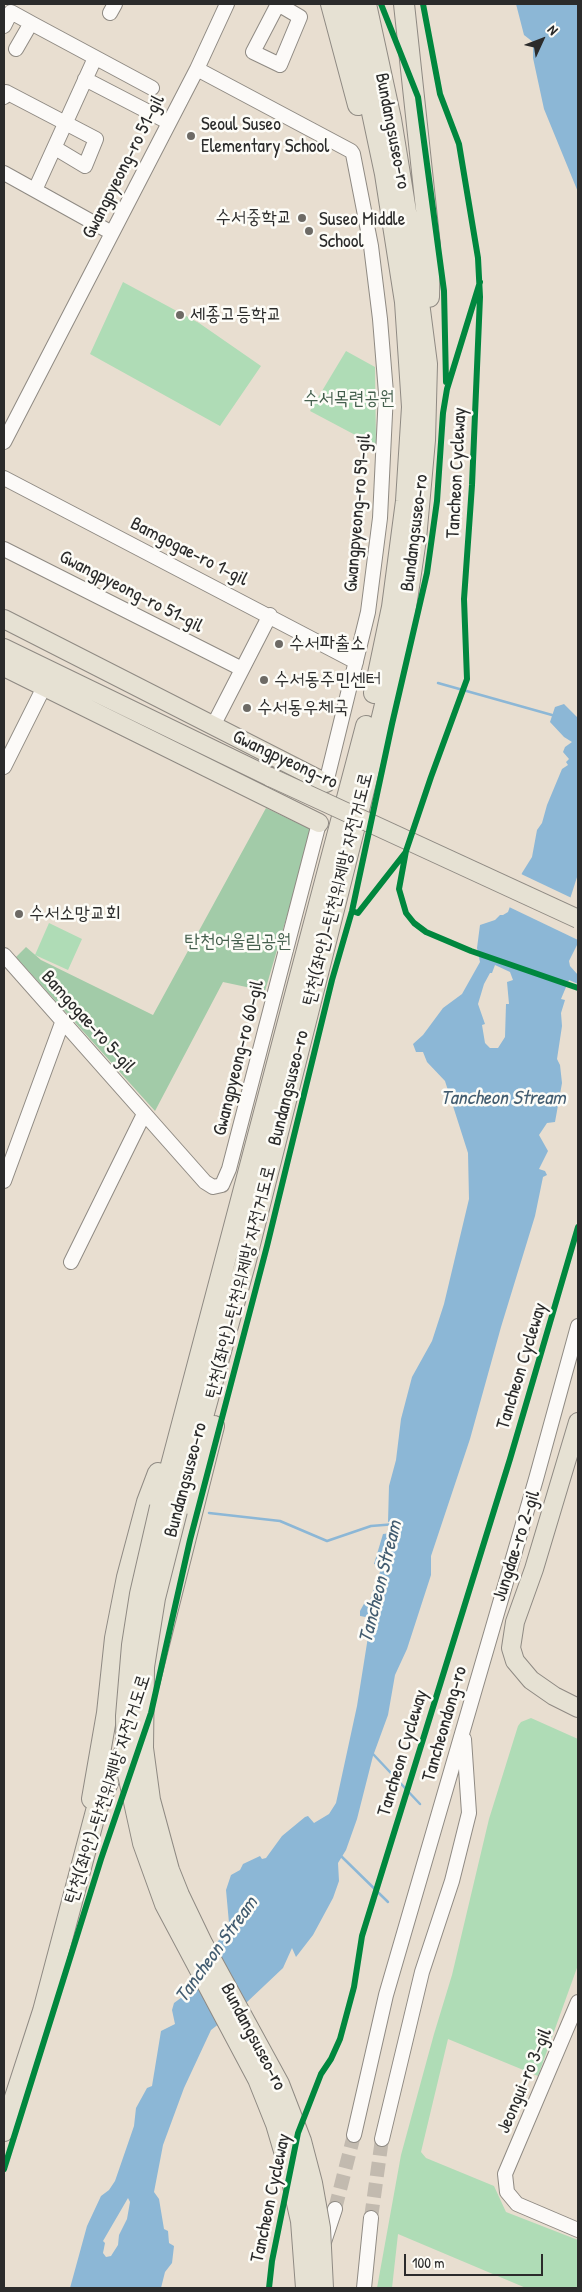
<!DOCTYPE html>
<meta charset="utf-8">
<style>
body{margin:0}
#map{position:relative;width:582px;height:2292px;overflow:hidden;background:#e8ded0;font-family:"Patrick Hand",sans-serif}
canvas{display:block}
.frame{position:absolute;inset:0;border:5px solid #2b2b2b;pointer-events:none}
.north{position:absolute;left:517px;top:15px;width:50px;height:50px;-webkit-text-stroke:4px #fdfcf7;paint-order:stroke;rotate:47deg;font-size:14px;font-weight:700;line-height:20px;text-align:center;color:#2b2b2b}
.north::after{content:'';display:block;margin:auto;width:18px;height:22px;background:#2b2b2b;clip-path:polygon(50% 0,100% 100%,50% 72%,0 100%)}
.scale{position:absolute;left:404px;top:2254px;width:139px;height:22px;box-sizing:border-box;border:2px solid #2b2b2b;border-top:0;padding-left:6px;font-size:15px;line-height:18px;white-space:nowrap;color:#2b2b2b;-webkit-text-stroke:4px #fdfcf7;paint-order:stroke}
</style>
<div id="map">
<canvas width="582" height="2292"></canvas>
<div class="frame"></div>
<div class="north">N</div>
<div class="scale">100 m</div>
</div>
<script>
const c = document.querySelector('canvas').getContext('2d');
c.lineJoin = 'round';
function paint(path, color) { c.fillStyle = color; c.fill(path, 'evenodd'); }
const shape = rows => new Path2D(rows.map(r => 'M' + r).join(''));
function trace(path, color, width, dash) { c.strokeStyle = color; c.lineWidth = width; c.lineCap = dash ? 'butt' : 'round'; c.setLineDash(dash || []); c.stroke(path); }
function label(font, color, halo, rows, align = 'center') {
  c.font = font + ' "Patrick Hand","Poor Story",sans-serif'; c.lineWidth = 5; c.setLineDash([]); c.textBaseline = 'middle'; c.strokeStyle = halo; c.fillStyle = color; for (const [text, x, y, turn = 0] of rows) {
    c.save(); c.translate(x, y); c.rotate((+turn || 0) * Math.PI / 180); c.textAlign = isNaN(turn) ? turn : align; if (halo) c.strokeText(text, 0, 0); c.fillText(text, 0, 0); c.restore();
  }
}
const green = shape([
 [123,282,199,323,261,366,220,426,90,354],
 [346,351,375,367,376,446,310,411],
 [49,923,82,939,68,970,35,955],
 [531,1718,578,1739,578,1965,538,2076,448,2039,421,2152,426,2158,494,2186,506,2212,578,2240,578,2288,526,2288,398,2234,392,2288,377,2288,401,2155,434,2034,452,1975,489,1819,518,1726,521,1722]
]);
const forest = shape([
 [266,808,312,830,265,991,223,982,155,1111,16,957,26,947,41,960,153,1015]
]);
const water = shape([
 [516,4,578,4,578,192,544,109,533,58,533,42,524,35],
 [564,704,578,718,578,874,570,899,578,902,578,899,578,943,569,961,570,966,578,975,578,984,569,980,561,999,565,1000,561,1013,562,1026,557,1059,560,1065,562,1083,555,1122,547,1123,539,1135,548,1151,539,1169,545,1171,547,1175,543,1177,535,1216,501,1327,470,1439,431,1556,431,1575,407,1649,395,1675,388,1715,373,1756,357,1819,346,1850,338,1863,339,1881,333,1898,313,1935,296,1957,292,1948,283,1968,246,2003,211,2030,184,2088,163,2145,154,2192,159,2199,164,2229,168,2231,169,2243,174,2246,172,2263,165,2272,161,2288,70,2288,87,2226,101,2196,109,2190,115,2181,134,2126,136,2108,147,2088,152,2086,161,2031,175,2024,172,2010,174,2003,189,1992,214,1946,223,1935,229,1923,226,1890,231,1875,240,1870,243,1864,260,1856,262,1859,266,1858,282,1836,305,1817,308,1816,314,1823,329,1814,336,1803,357,1706,371,1618,360,1616,360,1611,365,1602,370,1600,382,1566,374,1564,383,1534,391,1533,396,1527,395,1521,388,1522,389,1486,396,1460,401,1419,412,1377,432,1341,444,1304,469,1199,468,1153,445,1081,427,1062,423,1052,416,1052,413,1044,423,1035,443,1008,462,994,480,962,477,948,480,925,495,920,500,915,503,915,508,912,522,873,532,857,537,830,542,823,547,805,562,769,568,765,566,762,569,759,563,752,565,747,572,742,564,737,550,722,555,707],
 [495,965,510,972,513,980,507,982,509,1004,506,1004,505,1037,498,1048,490,1048,485,1043,482,1025,485,1024,478,1004,484,984,490,973,492,973],
 [128,2198,130,2202,127,2219,119,2235,118,2245,111,2256,106,2257,103,2253,105,2243,103,2241]
]);
const pier = shape([
 [519,873,578,901,578,940,507,906]
]);
const stream = shape([
 [438,683,552,715],
 [209,1513,280,1521,327,1541,371,1526,396,1524],
 [373,1754,420,1804],
 [341,1856,388,1902]
]);
const minorTunnel = shape([
 [335,2209,354,2135],
 [371,2218,382,2139]
]);
const minor = shape([
 [278,4,300,17,280,65,253,52,278,4],
 [110,13,115,4],
 [4,26,11,12,31,23],
 [16,49,31,23,152,88],
 [197,69,227,4],
 [85,79,168,122],
 [4,97,6,92,96,139,85,166,55,148],
 [4,173,112,233],
 [35,190,95,58],
 [4,442,197,69,351,151,353,154,371,246,380,319,386,393,380,518,368,612,326,783],
 [4,478,356,662],
 [4,549,242,669],
 [214,724,270,615],
 [4,767,44,687],
 [4,955,205,1182,213,1187,222,1185,229,1169,319,823],
 [4,1181,62,1023],
 [71,1262,144,1114],
 [578,2002,505,2174,507,2192,517,2204,578,2230],
 [354,2135,386,1995,536,1479,578,1326],
 [382,2139,422,1972,452,1881,469,1813,464,1739],
 [324,2242,335,2209],
 [364,2288,371,2218]
]);
const major = shape([
 [4,619,326,783],
 [4,648,270,777],
 [4,667,319,823],
 [578,1422,534,1569,515,1622,511,1648,515,1661,531,1680,554,1696,578,1708]
]);
const highway = shape([
 [331,4,358,105],
 [349,4,385,174,405,302,412,407,406,501,392,607,374,693],
 [404,4,430,246,429,297],
 [160,1507,366,726],
 [177,1511,245,1264,376,742,402,634,416,539,425,440,427,364,412,248,391,119,366,4],
 [149,1684,214,1426],
 [92,1799,107,1713,115,1638,127,1577,147,1502,158,1473],
 [4,2131,43,2011,96,1811,109,1780,130,1742]
]);
const majorBridge = shape([
 [270,777,578,919]
]);
const highwayBridge = shape([
 [160,1507,140,1594,132,1645,126,1716,127,1770,143,1843,165,1904,258,2079,276,2124,289,2168,301,2221,306,2288],
 [177,1511,155,1598,144,1667,143,1748,150,1800,169,1870,179,1895,202,1943,279,2084,301,2141,312,2183,320,2228,323,2288]
]);
const cycleway = shape([
 [381,4,418,97,444,291,446,382],
 [423,4,440,94,459,144,478,258,480,297,472,485,464,599,467,679,431,777,406,851,399,889,406,913,414,923,426,932,471,951,578,988],
 [352,911,358,913,405,853],
 [4,2169,101,1859,151,1713,190,1540,267,1246,332,980,352,911,392,724,427,573,437,501,443,413,447,389,480,282],
 [269,2288,272,2261,298,2133,321,2074,331,2059,340,2039,354,1987,362,1936,510,1459,578,1227]
]);
const markers = [
 [191,136,5,"#6d6a65"],
 [302,218,5,"#6d6a65"],
 [309,231,5,"#6d6a65"],
 [180,315,5,"#6d6a65"],
 [279,644,5,"#6d6a65"],
 [264,680,5,"#6d6a65"],
 [247,708,5,"#6d6a65"],
 [19,914,5,"#6d6a65"]
];
const poiNames = [
 ["Seoul Suseo",201,125],
 ["Elementary School",201,147],
 ["수서중학교",292,218,"right"],
 ["Suseo Middle",319,220],
 ["School",319,242],
 ["세종고등학교",190,315],
 ["수서파출소",289,644],
 ["수서동주민센터",274,680],
 ["수서동우체국",257,708],
 ["수서소망교회",29,914]
];
const streetNames = [
 ["Bundangsuseo-ro",392,131,79],
 ["Gwangpyeong-ro 51-gil",124,167,-63],
 ["Tancheon Cycleway",457,473,-87],
 ["Gwangpyeong-ro 59-gil",358,513,-85],
 ["Bundangsuseo-ro",415,533,-83],
 ["Bamgogae-ro 1-gil",189,552,27],
 ["Gwangpyeong-ro 51-gil",131,592,27],
 ["Gwangpyeong-ro",285,760,25],
 ["탄천(좌안)-탄천위제방 자전거도로",338,889,-76],
 ["Bamgogae-ro 5-gil",88,1022,48],
 ["Gwangpyeong-ro 60-gil",239,1058,-76],
 ["Bundangsuseo-ro",289,1088,-76],
 ["탄천(좌안)-탄천위제방 자전거도로",241,1282,-76],
 ["Tancheon Cycleway",522,1366,-73],
 ["Bundangsuseo-ro",186,1480,-75],
 ["Jungdae-ro 2-gil",517,1546,-72],
 ["Tancheondong-ro",445,1724,-74],
 ["Tancheon Cycleway",403,1753,-73],
 ["탄천(좌안)-탄천위제방 자전거도로",108,1789,-72],
 ["Bundangsuseo-ro",253,2037,62],
 ["Jeongui-ro 3-gil",525,2081,-67],
 ["Tancheon Cycleway",271,2198,-78]
];
const parkNames = [
 ["수서목련공원",349,399],
 ["탄천어울림공원",238,942]
];
const waterNames = [
 ["Tancheon Stream",503,1099],
 ["Tancheon Stream",381,1582,-76],
 ["Tancheon Stream",217,1950,-54]
];
paint(green, '#afdcb6');
paint(forest, '#a2cba8');
paint(water, '#8cb7d6');
paint(pier, '#e8ded0');
trace(stream, '#8cb7d6', 2.5);
trace(minorTunnel, '#c2baaf', 14, [14, 7]);
trace(minor, '#8f8a83', 16);
trace(major, '#8f8a83', 20);
trace(highway, '#8f8a83', 22);
trace(minor, '#fcfaf8', 14);
trace(major, '#e6e1d3', 18);
trace(highway, '#e6e1d3', 20);
trace(majorBridge, '#8f8a83', 20, []);
trace(highwayBridge, '#8f8a83', 22, []);
trace(majorBridge, '#e6e1d3', 18);
trace(highwayBridge, '#e6e1d3', 20);
trace(cycleway, '#00873e', 6);
for (const [x, y, r, color] of markers) { const dot = new Path2D(); dot.arc(x, y, r, 0, 2 * Math.PI); c.fillStyle = color; c.fill(dot); trace(dot, '#fdfcf7', 2); }
label('19px', '#2b2b2b', '#fdfcf7', poiNames, 'left');
label('19px', '#2b2b2b', '#fdfcf7', streetNames);
label('19px', '#45604e', '#fdfcf7', parkNames);
label('italic 20px', '#425c70', '#fdfcf7', waterNames);
</script>
